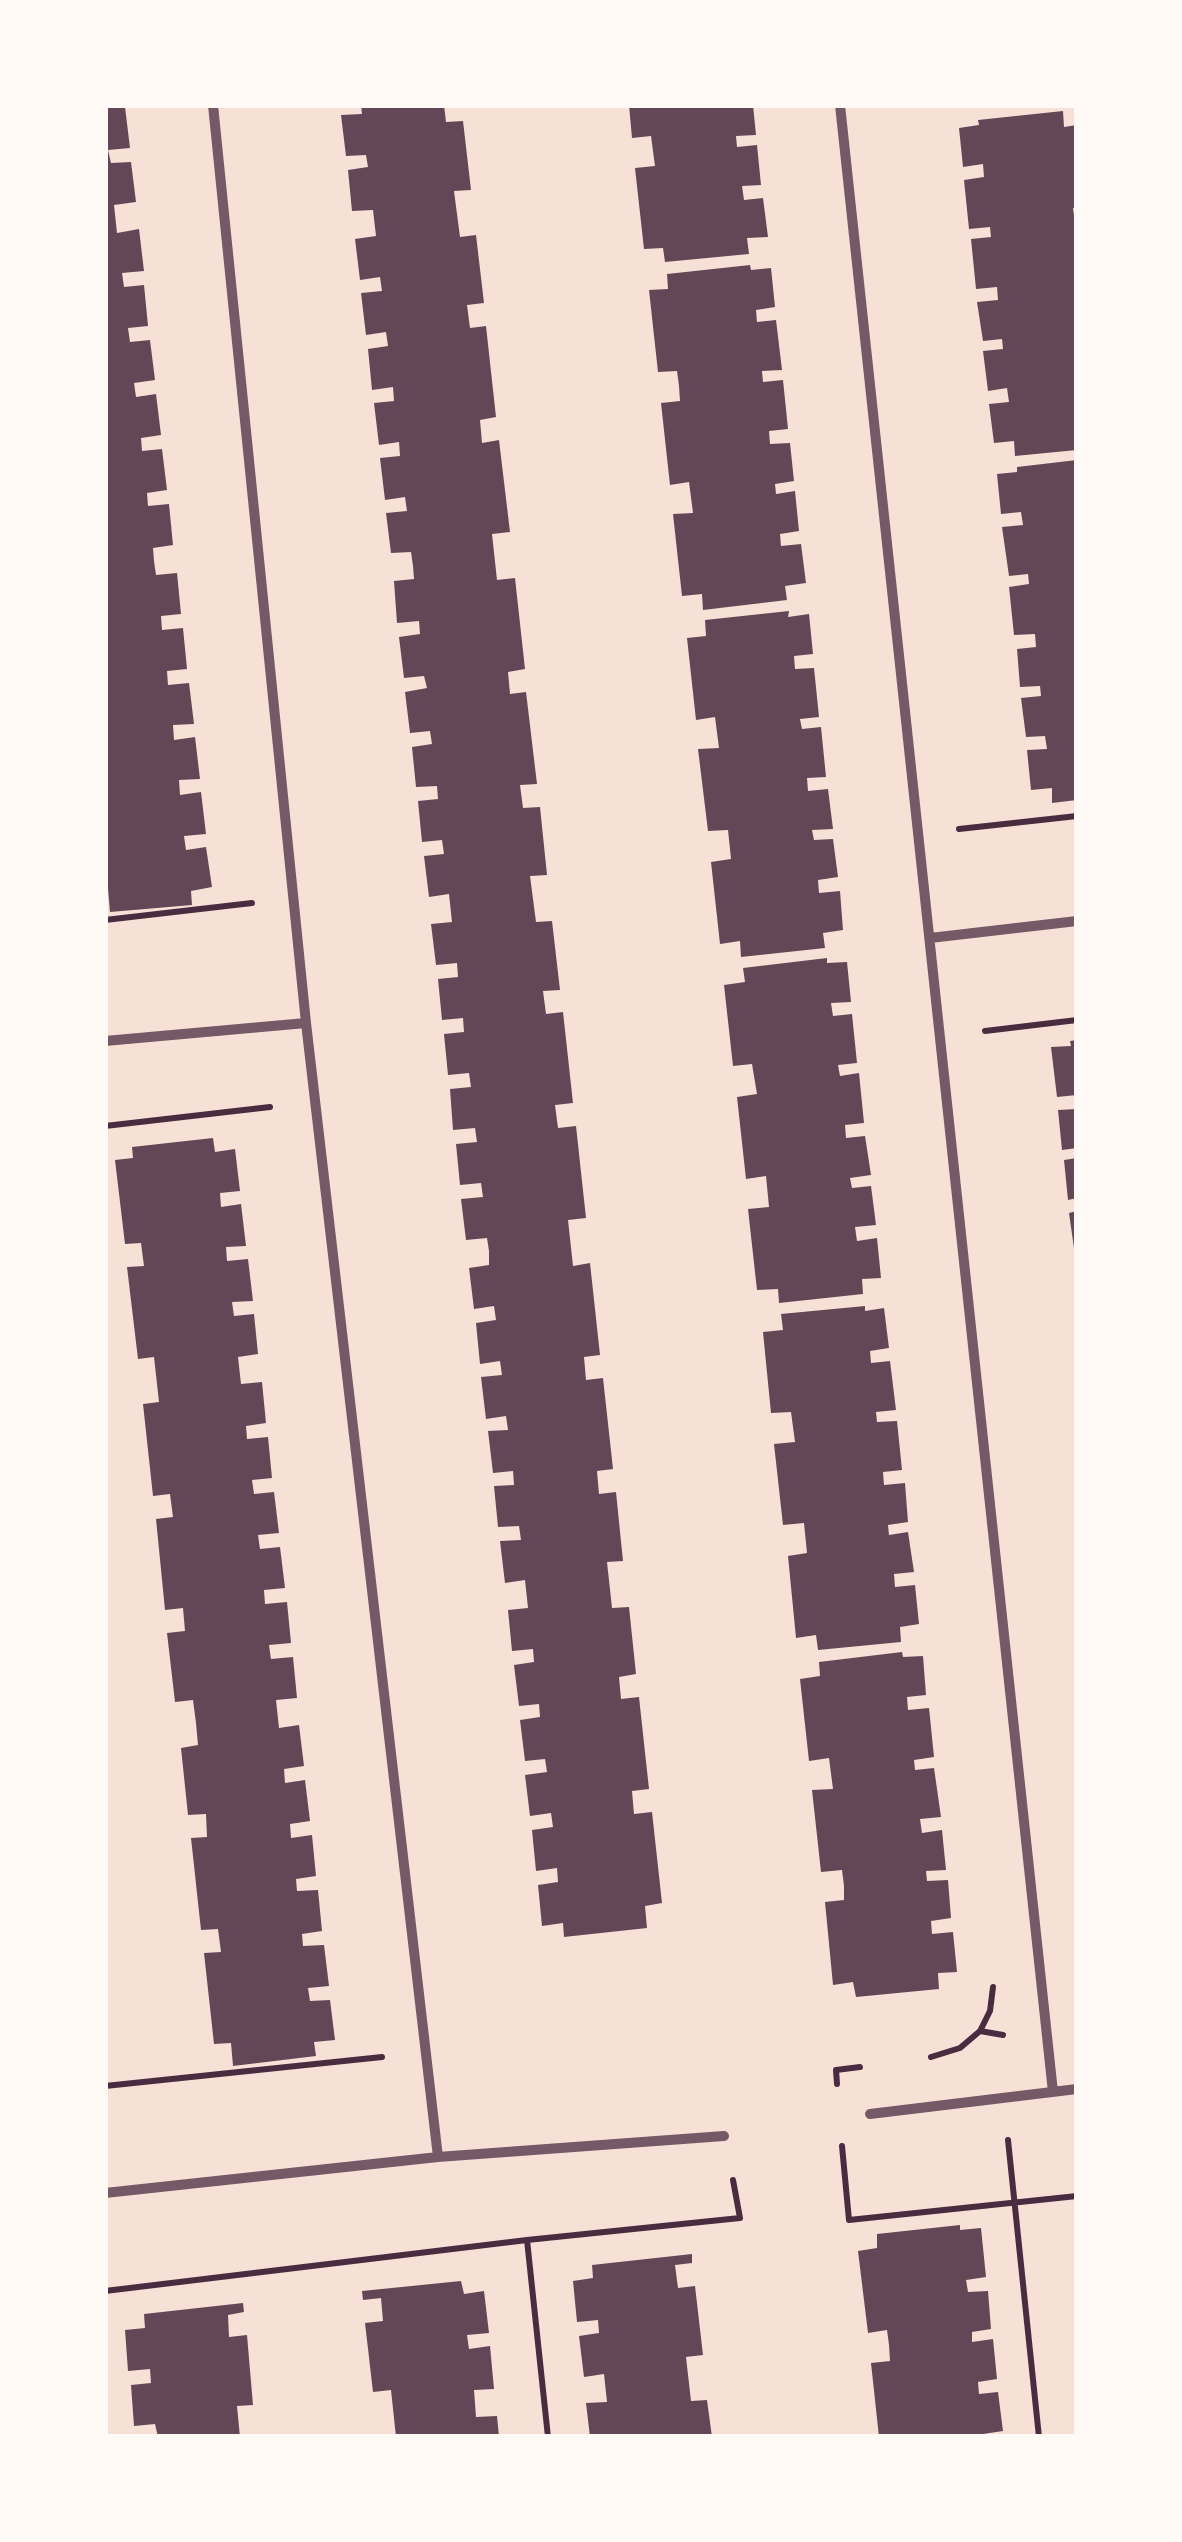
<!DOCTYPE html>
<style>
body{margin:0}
#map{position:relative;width:1182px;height:2542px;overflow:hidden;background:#f7e1d7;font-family:Poppins,sans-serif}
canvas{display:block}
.frame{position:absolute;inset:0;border:108px solid #fffaf5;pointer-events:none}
</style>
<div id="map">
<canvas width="1182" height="2542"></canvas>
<div class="frame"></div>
</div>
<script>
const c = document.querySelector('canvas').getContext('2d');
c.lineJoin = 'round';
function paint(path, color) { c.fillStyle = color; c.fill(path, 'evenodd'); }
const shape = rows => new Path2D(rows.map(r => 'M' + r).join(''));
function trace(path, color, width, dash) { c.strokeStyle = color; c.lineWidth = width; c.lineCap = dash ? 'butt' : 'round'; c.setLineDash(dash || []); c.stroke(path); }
const building = shape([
 [361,105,444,105,446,122,463,121,471,190,454,191,460,237,476,235,484,303,467,305,470,328,486,326,496,417,480,420,482,443,499,440,510,532,492,534,497,580,515,578,525,669,508,672,510,694,526,692,537,784,520,785,523,808,540,807,547,875,530,876,536,922,552,921,560,990,543,991,546,1014,563,1012,573,1103,555,1105,558,1128,576,1126,586,1218,568,1220,573,1266,590,1263,600,1355,584,1357,586,1380,603,1378,613,1469,597,1471,599,1494,616,1492,623,1561,607,1562,612,1608,629,1607,636,1674,619,1677,621,1699,639,1697,649,1789,632,1791,634,1814,652,1812,662,1903,645,1906,647,1928,564,1937,563,1923,542,1926,538,1885,558,1882,557,1868,536,1871,532,1830,553,1827,551,1813,530,1816,525,1775,547,1772,545,1759,525,1761,520,1720,540,1717,539,1704,519,1706,514,1665,534,1662,533,1649,512,1651,508,1610,528,1608,525,1580,505,1583,500,1541,521,1540,519,1526,498,1527,494,1486,514,1485,513,1471,493,1473,488,1431,508,1430,506,1416,486,1419,481,1377,502,1375,500,1361,480,1364,476,1323,496,1320,494,1306,474,1309,469,1268,489,1265,489,1251,487,1238,466,1240,461,1199,483,1197,481,1183,460,1185,456,1144,477,1142,475,1128,453,1130,450,1089,471,1087,469,1073,448,1075,444,1034,464,1032,463,1018,442,1020,438,979,458,977,457,963,436,965,431,924,452,922,449,894,429,897,424,856,444,854,442,840,422,842,418,801,438,799,437,786,416,787,412,747,432,744,430,731,410,733,405,692,427,688,424,676,404,678,399,637,420,634,419,621,397,623,394,581,414,579,413,566,411,552,391,553,386,513,407,511,405,497,385,500,380,458,400,456,399,442,379,445,374,403,394,401,393,387,372,390,368,349,388,346,386,332,366,335,361,293,382,291,380,277,360,280,355,239,376,236,373,210,352,211,348,170,368,167,366,155,346,156,341,115,362,114],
 [629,105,753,105,756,135,736,136,737,147,757,145,761,185,742,186,744,200,763,198,768,237,747,238,749,254,665,262,663,248,644,249,635,168,655,166,651,136,632,138],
 [125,107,130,148,108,150,111,163,131,162,136,202,114,205,117,233,139,229,144,271,122,273,124,287,144,285,148,326,128,328,130,342,150,340,155,380,134,383,136,397,156,394,161,435,141,438,142,451,162,449,167,490,147,493,148,506,169,504,173,545,153,548,154,561,156,575,177,573,181,614,161,616,162,630,183,628,187,669,167,671,168,685,189,683,194,724,173,725,174,740,195,737,200,779,179,780,180,795,201,792,206,834,184,836,186,850,206,847,212,887,191,891,192,905,110,912,108,889,105,890,105,108],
 [1063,111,1064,127,1077,125,1077,208,1073,208,1077,238,1077,450,1015,456,1014,441,994,443,989,404,1009,402,1007,388,988,391,983,351,1003,349,1002,339,983,341,977,302,998,300,997,287,976,289,971,239,991,237,990,227,969,229,964,180,984,177,983,164,963,167,959,128,979,125,978,120],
 [750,265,751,270,771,268,775,307,756,310,757,322,776,320,782,370,762,371,763,382,783,380,788,429,769,431,770,444,790,443,794,481,775,484,776,494,795,491,799,531,780,534,781,546,801,544,806,583,785,586,787,600,703,610,702,594,682,596,673,514,693,513,689,482,670,485,661,403,680,401,679,386,677,371,658,372,649,290,668,289,667,274],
 [1077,460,1077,800,1052,803,1052,788,1031,790,1027,750,1047,749,1045,736,1026,737,1021,698,1041,696,1040,686,1020,687,1017,649,1036,647,1035,634,1014,635,1009,587,1029,584,1028,574,1009,576,1002,527,1023,525,1021,512,1001,514,997,474,1017,472,1017,467],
 [789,611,788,617,809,614,813,654,794,656,795,669,814,668,819,717,800,719,802,729,821,727,826,777,807,778,808,791,828,789,833,829,812,830,814,840,833,839,838,877,818,880,819,893,840,891,843,930,823,933,825,948,741,957,740,941,720,944,711,862,731,859,728,830,708,831,698,749,719,748,715,717,696,720,687,638,706,636,705,620],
 [827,958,827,963,847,962,851,1002,831,1003,833,1016,852,1014,857,1063,838,1065,840,1076,859,1073,864,1123,845,1125,846,1138,865,1136,871,1175,850,1178,852,1188,871,1186,876,1225,855,1227,857,1241,877,1238,881,1278,862,1279,863,1294,779,1303,778,1289,757,1290,748,1209,769,1207,766,1176,746,1179,737,1097,757,1094,752,1064,733,1066,724,985,745,982,743,968],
 [1077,1040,1077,1095,1057,1097,1051,1047,1071,1046,1070,1041],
 [1077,1109,1077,1148,1062,1150,1058,1110],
 [213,1138,215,1152,235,1149,240,1191,220,1193,221,1207,241,1204,246,1246,226,1247,227,1261,248,1259,253,1301,232,1302,234,1316,254,1314,258,1354,238,1357,241,1384,262,1382,266,1423,246,1426,247,1439,268,1437,272,1478,252,1480,254,1494,274,1492,279,1533,258,1535,260,1549,280,1547,285,1588,264,1590,265,1604,287,1602,291,1643,269,1645,271,1659,293,1657,297,1698,276,1700,279,1728,299,1725,304,1766,284,1769,285,1783,305,1780,310,1821,290,1824,291,1838,312,1835,316,1876,296,1879,297,1891,318,1890,322,1931,302,1934,303,1946,324,1945,329,1986,308,1988,310,2001,330,2000,335,2040,314,2042,316,2056,233,2066,231,2043,214,2044,204,1953,221,1952,218,1929,201,1930,191,1838,207,1837,206,1814,188,1815,181,1748,198,1745,196,1723,193,1700,175,1702,167,1633,185,1631,183,1608,165,1610,156,1519,173,1517,170,1494,153,1496,143,1404,159,1402,154,1357,138,1359,127,1267,144,1266,141,1243,125,1244,115,1160,133,1158,132,1147],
 [1077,1158,1077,1198,1068,1200,1064,1160],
 [1077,1211,1077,1255,1075,1255,1069,1213],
 [865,1306,865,1311,884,1308,889,1348,870,1351,871,1363,890,1361,896,1410,876,1412,877,1422,897,1421,902,1470,883,1472,884,1485,905,1483,908,1522,888,1525,889,1535,908,1532,914,1572,894,1574,895,1587,915,1585,919,1624,900,1627,901,1642,818,1650,816,1635,796,1638,788,1556,807,1553,804,1523,783,1525,774,1444,795,1442,791,1412,771,1413,763,1332,783,1330,781,1314],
 [902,1652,903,1657,923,1656,926,1695,907,1697,908,1710,929,1708,934,1757,914,1760,915,1770,934,1768,941,1817,920,1819,922,1833,942,1830,946,1870,926,1871,927,1881,948,1880,951,1918,931,1921,932,1934,953,1932,957,1972,938,1973,939,1989,856,1997,853,1982,833,1985,825,1902,844,1900,844,1886,842,1870,821,1872,812,1790,833,1789,829,1758,809,1761,800,1679,820,1676,819,1662],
 [960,2225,960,2230,981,2228,986,2277,966,2280,968,2292,988,2291,991,2329,972,2332,972,2342,993,2339,997,2379,978,2382,979,2394,998,2392,1003,2431,983,2434,983,2437,879,2437,871,2363,890,2361,889,2345,887,2330,868,2333,858,2251,877,2248,877,2234],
 [692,2254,692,2263,675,2265,678,2288,695,2286,703,2355,686,2357,691,2401,707,2400,712,2437,590,2437,586,2403,607,2402,604,2374,584,2377,579,2336,599,2333,598,2320,577,2322,573,2281,593,2278,592,2265],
 [461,2281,464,2294,484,2291,489,2333,467,2335,469,2349,490,2346,494,2389,474,2390,476,2417,497,2416,499,2437,396,2437,391,2390,373,2392,365,2323,383,2321,381,2298,363,2300,362,2291],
 [243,2303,244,2312,228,2315,229,2337,247,2335,253,2405,237,2406,240,2437,158,2437,155,2424,134,2426,131,2385,151,2383,150,2369,128,2371,125,2330,145,2328,144,2314]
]);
const path = shape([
 [959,829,1077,816],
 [105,920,252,903],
 [985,1031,1077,1020],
 [105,1126,270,1107],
 [980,2031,1003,2035],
 [931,2057,960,2048,980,2031,990,2011,993,1987],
 [837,2084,836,2070,860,2067],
 [105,2086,382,2057],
 [1008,2140,1039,2437],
 [842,2146,849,2220,1077,2196],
 [527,2240,548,2437],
 [105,2291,527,2240,740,2218,733,2180]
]);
const minor = shape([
 [213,105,306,1023,438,2157],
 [840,105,1053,2092],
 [930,938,1077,921],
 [105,1041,306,1023],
 [870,2114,1077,2089],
 [105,2193,438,2157,724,2136]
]);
paint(building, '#644757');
trace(path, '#4a2c40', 6);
trace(minor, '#755966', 10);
</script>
